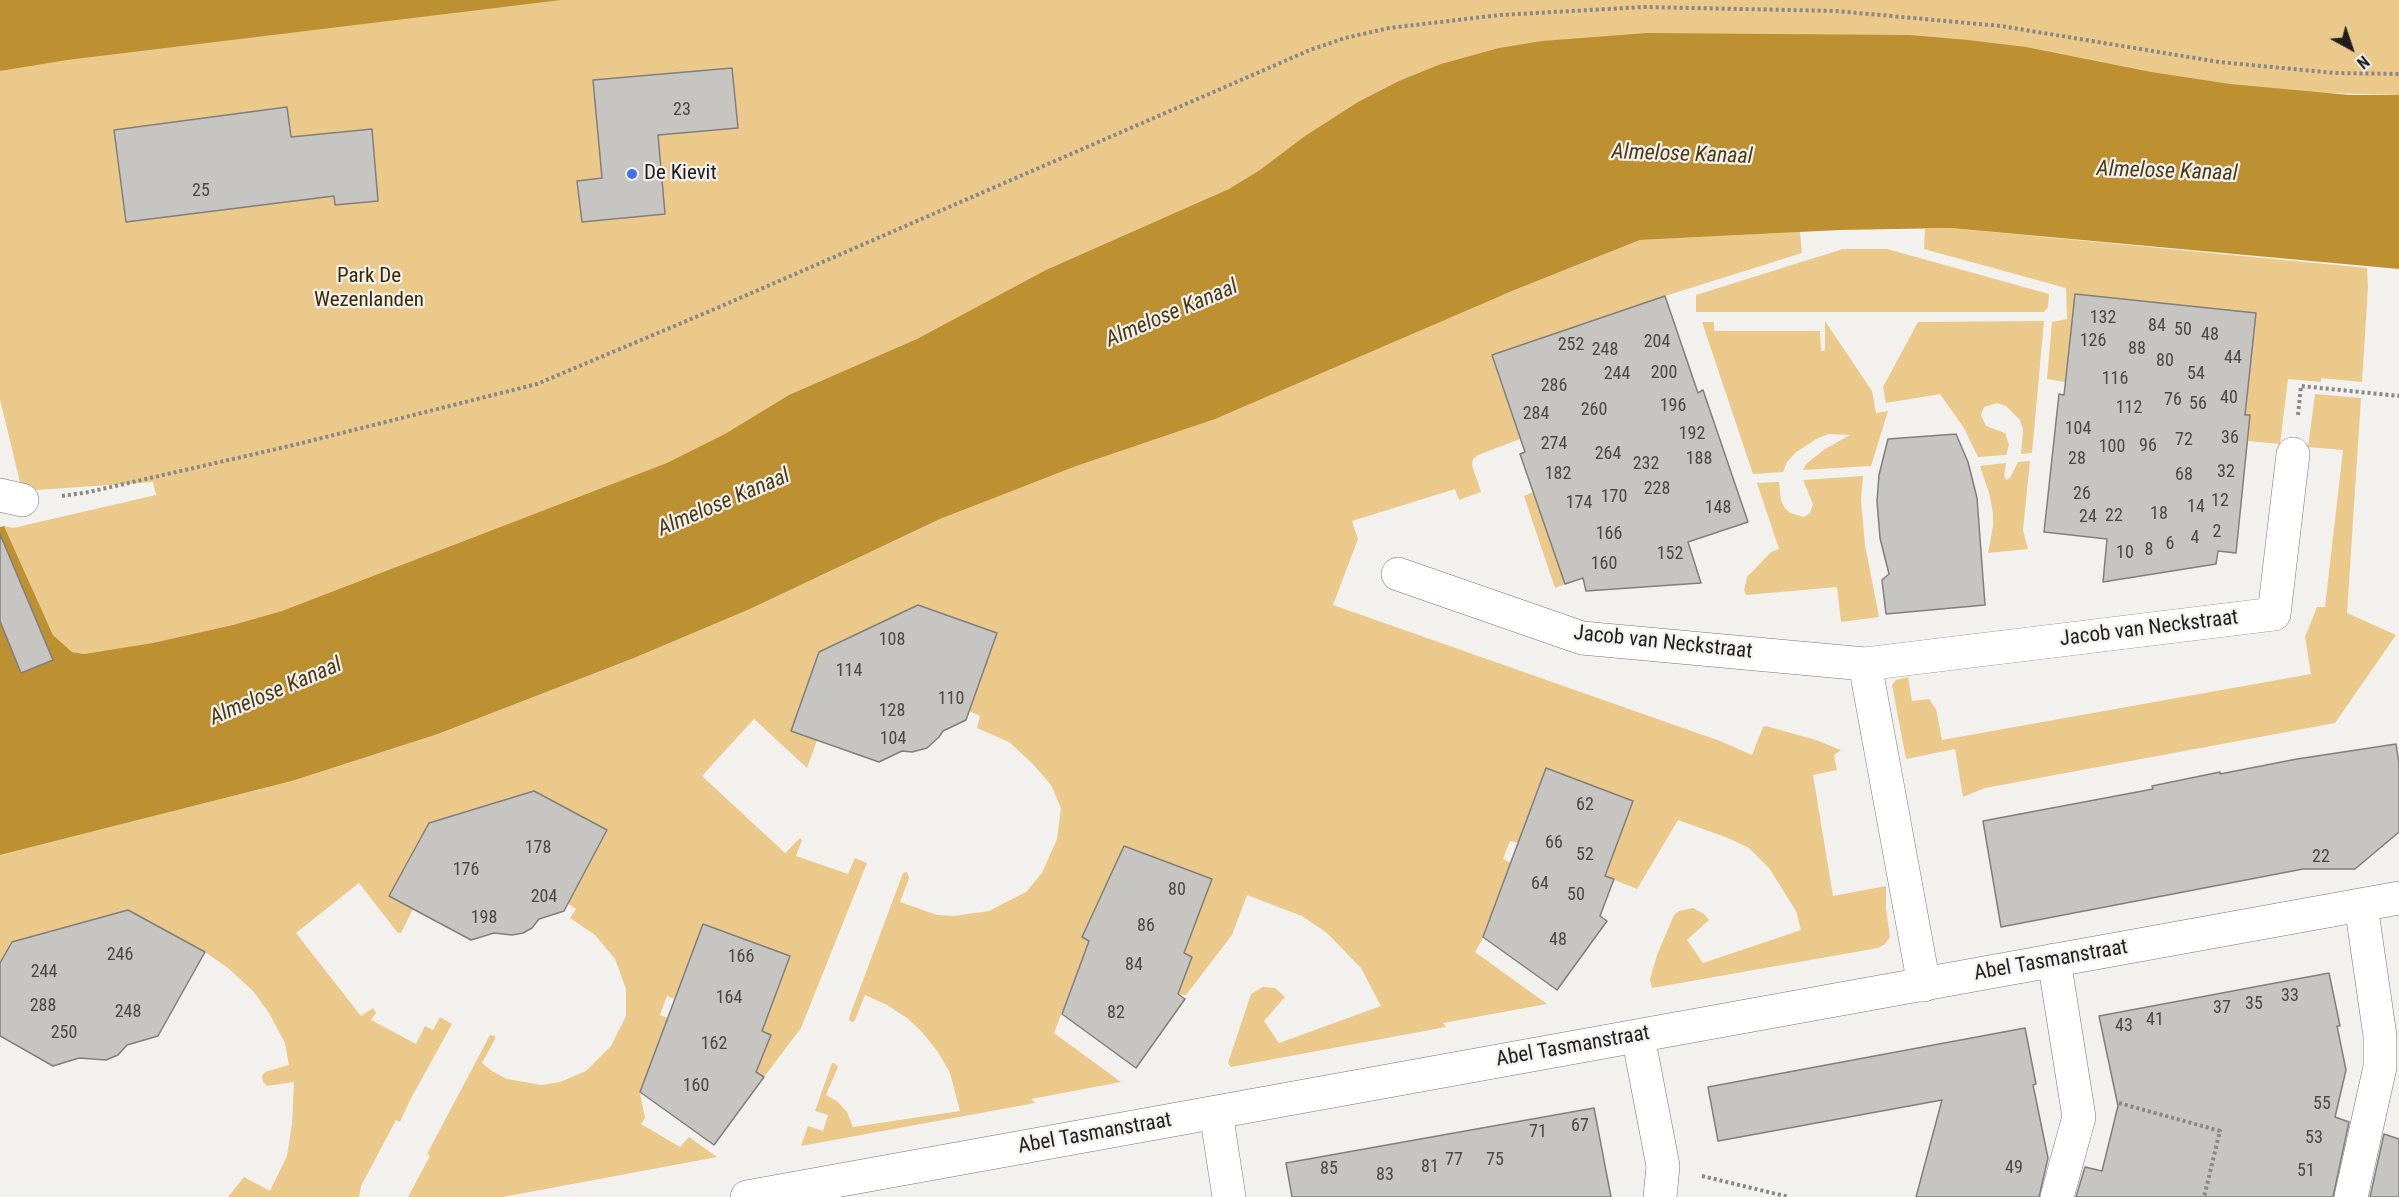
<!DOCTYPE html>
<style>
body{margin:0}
#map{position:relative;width:2399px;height:1197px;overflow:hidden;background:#f3f1ee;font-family:"Roboto Condensed",sans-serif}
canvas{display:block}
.north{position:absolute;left:2321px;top:18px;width:60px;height:60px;-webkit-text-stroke:4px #f3f1ee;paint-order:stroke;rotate:140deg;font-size:16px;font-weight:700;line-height:24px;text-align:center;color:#1f1e1d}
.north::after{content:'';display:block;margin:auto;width:21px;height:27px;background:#1f1e1d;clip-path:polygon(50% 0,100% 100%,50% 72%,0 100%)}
</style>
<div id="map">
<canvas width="2399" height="1197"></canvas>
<div class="north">N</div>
</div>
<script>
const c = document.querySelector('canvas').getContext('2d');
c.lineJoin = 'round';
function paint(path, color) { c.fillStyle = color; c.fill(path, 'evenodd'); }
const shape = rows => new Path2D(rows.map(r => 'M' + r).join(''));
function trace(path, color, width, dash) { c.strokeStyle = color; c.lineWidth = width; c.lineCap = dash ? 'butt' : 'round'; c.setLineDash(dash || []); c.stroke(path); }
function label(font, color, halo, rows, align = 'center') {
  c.font = font + ' "Roboto Condensed",sans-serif'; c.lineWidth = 4.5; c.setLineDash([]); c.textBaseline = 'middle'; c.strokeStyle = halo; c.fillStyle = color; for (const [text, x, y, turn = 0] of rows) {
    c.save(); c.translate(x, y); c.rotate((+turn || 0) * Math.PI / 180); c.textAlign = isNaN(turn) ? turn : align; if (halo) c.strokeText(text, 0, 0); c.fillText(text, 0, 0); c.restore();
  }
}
const green = shape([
 [0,0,2399,0,2399,95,1542,70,530,538,129,684,103,651,84,654,72,652,53,635,4,526,13,528,156,495,153,482,22,491,0,399],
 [1951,228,2367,268,2368,287,2362,382,2321,378,2321,382,2288,379,2280,444,2248,441,2250,416,2245,415,2256,313,2075,294,2065,382,2047,379,2052,322,2067,319,2066,288,1924,249,1925,229],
 [1800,232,1802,253,1665,296,1492,355,1520,439,1478,455,1473,459,1472,465,1481,492,1459,500,1455,489,1352,521,1358,539,1333,605,1720,741,1752,755,1763,727,1766,726,1816,740,1841,750,1834,755,1837,770,1813,775,1833,896,1886,886,1886,909,1890,937,1885,944,1878,948,1652,988,1650,979,1657,955,1674,915,1679,911,1693,908,1704,914,1709,920,1687,940,1703,963,1801,930,1796,911,1769,868,1749,848,1728,838,1678,820,1637,889,1605,876,1633,801,1546,768,1519,843,1510,841,1503,859,1511,863,1483,938,1475,952,1547,1004,1443,1023,1446,1027,1231,1067,1228,1063,1251,994,1263,987,1275,988,1285,997,1264,1021,1279,1043,1381,1006,1361,968,1327,933,1302,916,1247,895,1232,935,1186,995,1178,994,1192,957,1184,953,1211,879,1125,846,1082,937,1089,941,1054,1033,1121,1082,1031,1099,1035,1103,801,1146,808,1126,823,1131,828,1115,815,1111,832,1063,834,1063,838,1067,826,1095,838,1102,847,1112,853,1127,960,1111,950,1073,938,1052,922,1032,907,1018,887,1005,865,995,854,1022,850,1021,849,1018,903,873,907,872,909,878,900,902,937,915,954,916,989,911,1026,892,1042,873,1057,839,1061,808,1051,785,1032,763,1009,742,977,728,980,716,969,711,997,633,918,605,819,652,817,740,807,768,754,719,702,776,785,853,800,838,802,840,796,856,848,874,855,858,867,863,801,1028,764,1077,756,1072,771,1035,762,1031,790,957,703,924,675,999,667,996,660,1015,668,1018,640,1093,645,1118,641,1124,680,1147,689,1137,717,1157,503,1197,408,1197,430,1156,427,1154,490,1035,495,1036,495,1039,482,1063,492,1071,507,1079,542,1085,560,1082,586,1071,611,1046,626,1016,626,989,615,959,595,935,570,918,576,909,568,904,607,830,534,791,429,823,389,896,413,909,401,933,397,932,359,883,296,933,361,1016,373,1008,376,1013,371,1020,416,1044,425,1026,433,1030,440,1017,452,1024,409,1102,400,1122,396,1120,361,1186,359,1197,228,1197,244,1177,270,1191,287,1156,292,1124,294,1082,267,1086,263,1082,262,1076,265,1072,289,1065,285,1043,269,1013,253,991,228,968,205,952,128,910,12,942,0,963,0,855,292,781,438,734,634,658,750,609,940,519,1640,240],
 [1843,249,1887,249,2049,294,2048,307,2044,312,1696,312,1696,295],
 [1825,321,1872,391,1876,413,1888,411,1871,466,1803,470,1806,464,1825,449,1850,435,1829,434,1816,439,1795,453,1787,462,1783,472,1753,474,1702,322,1714,322,1714,331,1820,331,1821,351,1825,351],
 [2044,321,2032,453,2021,454,2023,430,2020,420,2006,406,1997,403,1984,407,1981,415,1986,426,2005,433,2009,445,2006,455,1978,457,1964,428,1940,394,1886,403,1883,387,1918,322],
 [2315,394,2361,398,2347,613,2396,635,2335,723,1985,788,1963,797,1955,749,1906,759,1892,685,1896,680,1908,677,1912,701,1929,699,1936,709,1942,740,2311,674,2305,637,2317,607,2325,607,2343,450,2308,447],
 [2030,461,2023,530,2028,549,1988,553,1993,526,1993,513,1989,493,1980,466,2006,463,2004,476,2006,480,2010,478,2018,462],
 [1863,476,1861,500,1865,545,1879,617,1841,622,1837,587,1746,595,1744,590,1747,577,1771,552,1779,549,1757,483,1779,482,1781,500,1784,507,1790,513,1804,517,1810,513,1813,504,1803,480],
 [1533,492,1565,584,1555,588,1524,496]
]);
const water = shape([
 [0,0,561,0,67,60,0,71],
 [1647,33,1909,35,1968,40,2026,47,2151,72,2230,84,2350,95,2399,95,2399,269,1951,228,1839,230,1640,240,1512,291,1215,419,1076,466,940,519,750,609,634,658,438,734,292,781,0,855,0,527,4,526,53,635,72,652,84,654,153,643,233,625,282,611,667,463,725,434,789,395,917,339,1046,270,1229,189,1260,170,1305,136,1358,102,1399,81,1441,64,1499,48,1542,41]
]);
const building = shape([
 [732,68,738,128,658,135,665,214,582,222,577,181,602,178,593,80,732,68],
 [287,107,291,137,372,129,378,201,335,205,334,196,126,222,114,130,287,107],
 [2075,294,2256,313,2245,415,2250,415,2236,553,2218,551,2216,564,2103,582,2107,539,2044,532,2059,394,2064,395,2075,294],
 [1665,296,1698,393,1703,390,1748,522,1688,542,1701,583,1586,591,1583,578,1565,584,1520,454,1525,452,1492,355,1665,296],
 [1956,434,1968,462,1977,498,1985,605,1886,614,1882,580,1889,574,1880,538,1877,501,1879,475,1888,439,1956,434],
 [0,534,53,660,21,673,0,621,0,534],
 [918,605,997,633,966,720,943,731,939,737,927,748,912,752,902,751,879,762,791,731,819,652,918,605],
 [2396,744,2399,763,2399,832,2355,869,2303,869,2001,927,1983,821,2153,789,2152,786,2220,772,2220,774,2297,759,2396,744],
 [1546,768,1633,801,1605,876,1614,879,1600,916,1607,921,1557,990,1483,937,1546,768],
 [534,791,607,830,564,911,539,919,532,928,523,933,512,935,494,933,471,940,389,896,429,823,534,791],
 [1124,846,1212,879,1184,953,1192,957,1178,994,1185,999,1136,1068,1062,1014,1089,941,1082,937,1124,846],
 [128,910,205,952,158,1036,127,1045,118,1055,106,1060,79,1058,53,1066,0,1036,0,963,12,942,128,910],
 [703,924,790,956,762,1031,771,1035,756,1072,764,1077,714,1145,640,1092,703,924],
 [2329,973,2340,1026,2337,1026,2346,1070,2335,1117,2349,1122,2333,1197,2076,1197,2085,1167,2102,1171,2118,1106,2099,1016,2329,973],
 [2025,1028,2036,1084,2033,1085,2048,1158,2039,1197,1916,1197,1942,1100,1718,1141,1708,1087,2025,1028],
 [1594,1108,1611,1197,1292,1197,1286,1163,1594,1108],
 [2384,1134,2399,1139,2399,1197,2370,1197,2384,1134]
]);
const path = shape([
 [2298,415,2301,386,2399,396],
 [62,496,89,492,294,445,537,384,717,308,1310,50,1345,38,1389,28,1500,15,1644,7,1836,11,2001,26,2219,62,2335,73,2399,74],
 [2119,1103,2220,1131,2204,1197],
 [1702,1176,1789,1197]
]);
const minor = shape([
 [0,495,22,500],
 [1398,574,1582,638,1865,664],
 [2054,960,2079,1117,2057,1197],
 [1924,985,1865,664,2274,614,2293,454],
 [1638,1036,1663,1166,1660,1197],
 [1216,1112,1229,1197],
 [747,1197,2399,898],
 [2351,1197,2380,1067,2380,1036,2361,905]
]);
const markers = [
 [632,174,6,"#4073e4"]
];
const numberNames = [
 ["23",682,110],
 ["25",201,191],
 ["132",2103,318],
 ["84",2157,326],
 ["50",2183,330],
 ["48",2210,335],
 ["126",2093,341],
 ["204",1657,342],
 ["252",1571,345],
 ["88",2137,349],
 ["248",1605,350],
 ["44",2233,358],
 ["80",2165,361],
 ["200",1664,373],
 ["244",1617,374],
 ["54",2196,374],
 ["116",2115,379],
 ["286",1554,386],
 ["40",2229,398],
 ["76",2173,400],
 ["56",2198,404],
 ["196",1673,406],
 ["112",2129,408],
 ["260",1594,410],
 ["284",1536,414],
 ["104",2078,429],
 ["192",1692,434],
 ["36",2230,438],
 ["72",2184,440],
 ["274",1554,444],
 ["96",2148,446],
 ["100",2112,447],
 ["264",1608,454],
 ["188",1699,459],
 ["28",2077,459],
 ["232",1646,464],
 ["32",2226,472],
 ["182",1558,474],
 ["68",2184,475],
 ["228",1657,489],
 ["26",2082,494],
 ["170",1614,497],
 ["12",2220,501],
 ["174",1579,503],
 ["14",2196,507],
 ["148",1718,508],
 ["18",2159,514],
 ["22",2114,516],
 ["24",2088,517],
 ["2",2217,532],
 ["166",1609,534],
 ["4",2195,538],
 ["6",2170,544],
 ["8",2149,550],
 ["10",2125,553],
 ["152",1670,554],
 ["160",1604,564],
 ["108",892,640],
 ["114",849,671],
 ["110",951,699],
 ["128",892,711],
 ["104",893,739],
 ["62",1585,805],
 ["66",1554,843],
 ["178",538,848],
 ["52",1585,855],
 ["22",2321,857],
 ["176",466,870],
 ["64",1540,884],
 ["80",1177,890],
 ["50",1576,895],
 ["204",544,897],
 ["198",484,918],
 ["86",1146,926],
 ["48",1558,940],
 ["246",120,955],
 ["166",741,957],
 ["84",1134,965],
 ["244",44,972],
 ["33",2290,996],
 ["164",729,998],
 ["35",2254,1004],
 ["288",43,1006],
 ["37",2222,1008],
 ["248",128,1012],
 ["82",1116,1013],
 ["41",2155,1020],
 ["43",2124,1026],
 ["250",64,1033],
 ["162",714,1044],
 ["160",696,1086],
 ["55",2322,1104],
 ["67",1580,1126],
 ["71",1538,1132],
 ["53",2314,1138],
 ["77",1454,1160],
 ["75",1495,1160],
 ["81",1430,1167],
 ["49",2014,1168],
 ["85",1329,1169],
 ["51",2306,1171],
 ["83",1385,1175]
];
const poiNames = [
 ["De Kievit",644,174]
];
const parkNames = [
 ["Park De",369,277],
 ["Wezenlanden",369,301]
];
const streetNames = [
 ["Jacob van Neckstraat",2149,629,-7],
 ["Jacob van Neckstraat",1663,643,6],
 ["Abel Tasmanstraat",2051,961,-10],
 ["Abel Tasmanstraat",1573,1047,-10],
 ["Abel Tasmanstraat",1095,1134,-10]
];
const waterNames = [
 ["Almelose Kanaal",1682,155,2],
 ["Almelose Kanaal",2167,172,2],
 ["Almelose Kanaal",1172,314,-23],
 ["Almelose Kanaal",724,503,-23],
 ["Almelose Kanaal",276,692,-23]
];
paint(green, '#eac98b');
paint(water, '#bd9132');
paint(building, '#c7c5c2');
trace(building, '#807f7c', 1.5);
trace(minor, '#777572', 34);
trace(path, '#8a8886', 4, [3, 3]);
trace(minor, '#fff', 33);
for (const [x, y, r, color] of markers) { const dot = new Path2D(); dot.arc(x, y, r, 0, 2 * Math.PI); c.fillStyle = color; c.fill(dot); trace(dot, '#f3f1ee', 2); }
label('18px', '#494846', null, numberNames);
label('21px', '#1f1e1d', '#f3f1ee', poiNames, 'left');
label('21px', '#3b2900', '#f3f1ee', parkNames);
label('21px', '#1f1e1d', '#f3f1ee', streetNames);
label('italic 22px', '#4b3912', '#f3f1ee', waterNames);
</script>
